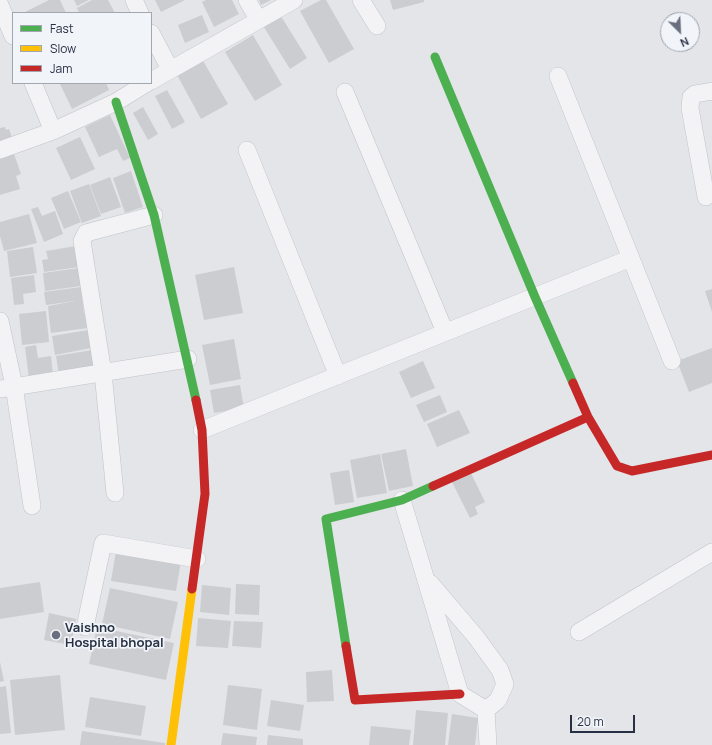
<!DOCTYPE html>
<style>
body{margin:0}
#map{position:relative;width:712px;height:745px;overflow:hidden;background:#e3e5e9;font-family:Manrope,sans-serif}
canvas{display:block}
.legend{position:absolute;left:12px;top:12px;width:140px;height:72px;box-sizing:border-box;background:#f1f4f8;border:1px solid #a1a6b0;margin:0;padding:5px 7px;list-style:none;font-size:12px;color:#283044}
.legend li{display:flex;align-items:center;gap:8px;height:20px}
.legend b{width:20px;border:1px solid #a1a6b0}
.north{position:absolute;left:660px;top:12px;width:40px;height:40px;box-sizing:border-box;background:#f1f4f8;border:1px solid #a1a6b0;border-radius:50%;rotate:156deg;font-size:11px;font-weight:700;line-height:16px;text-align:center;color:#283044}
.north::after{content:'';display:block;margin:auto;width:14px;height:18px;background:#696f7e;clip-path:polygon(50% 0,100% 100%,50% 72%,0 100%)}
.scale{position:absolute;left:570px;top:715px;width:65px;height:18px;box-sizing:border-box;border:2px solid #283044;border-top:0;padding-left:5px;font-size:12px;line-height:14px;white-space:nowrap;color:#283044;-webkit-text-stroke:3px #f1f4f8;paint-order:stroke}
</style>
<div id="map">
<canvas width="712" height="745"></canvas>
<ul class="legend">
<li><b style="height:5px;background:#4caf50"></b>Fast</li>
<li><b style="height:5px;background:#ffc107"></b>Slow</li>
<li><b style="height:5px;background:#c62828"></b>Jam</li>
</ul>
<div class="north">N</div>
<div class="scale">20 m</div>
</div>
<script>
const c = document.querySelector('canvas').getContext('2d');
c.lineJoin = 'round';
function paint(path, color) { c.fillStyle = color; c.fill(path, 'evenodd'); }
const shape = rows => new Path2D(rows.map(r => 'M' + r).join(''));
function trace(path, color, width, dash) { c.strokeStyle = color; c.lineWidth = width; c.lineCap = dash ? 'butt' : 'round'; c.setLineDash(dash || []); c.stroke(path); }
function label(font, color, halo, rows, align = 'center') {
  c.font = font + ' Manrope,sans-serif'; c.lineWidth = 3.5; c.setLineDash([]); c.textBaseline = 'middle'; c.strokeStyle = halo; c.fillStyle = color; for (const [text, x, y, turn = 0] of rows) {
    c.save(); c.translate(x, y); c.rotate((+turn || 0) * Math.PI / 180); c.textAlign = isNaN(turn) ? turn : align; if (halo) c.strokeText(text, 0, 0); c.fillText(text, 0, 0); c.restore();
  }
}
const building = shape([
 [49,0,60,0,66,13,23,13],
 [74,0,89,0,77,6],
 [92,0,108,0,115,13,79,13,77,8],
 [155,0,185,0,161,12],
 [206,0,232,0,239,14,214,27,202,2],
 [259,0,271,0,261,5],
 [321,0,326,0,354,49,329,63,300,11],
 [390,0,424,0,424,2,393,10],
 [279,13,307,58,290,69,262,24],
 [202,15,209,32,185,43,178,25],
 [253,35,282,85,255,101,225,52],
 [202,59,228,104,201,119,176,73],
 [63,83,106,83,109,90,72,109,60,84],
 [167,90,185,122,172,129,155,96],
 [143,107,158,134,148,140,133,113],
 [110,115,130,158,123,161,117,149,99,157,85,127],
 [5,127,6,130,9,129,13,140,0,144,0,128],
 [80,137,95,169,71,180,56,148],
 [13,151,21,174,16,176,20,189,0,195,0,155],
 [131,171,143,207,125,213,113,178],
 [110,177,121,207,101,214,90,185],
 [89,184,101,216,82,223,70,191],
 [68,191,81,222,64,229,51,198],
 [38,207,42,216,55,211,63,234,44,242,31,209],
 [29,214,37,243,4,251,0,236,0,222],
 [76,246,79,267,44,272,42,260,48,259,46,251],
 [33,247,37,273,10,277,7,251],
 [234,267,243,313,204,320,195,275],
 [79,268,81,286,45,291,43,273],
 [34,275,36,292,23,294,24,304,14,305,11,278],
 [81,287,84,314,86,313,88,328,51,333,49,318,75,315,49,318,48,306,75,301,46,305,44,292],
 [712,289,712,312,705,291],
 [46,311,49,342,22,345,19,314],
 [88,330,91,348,55,355,52,336],
 [234,339,241,379,210,385,202,345],
 [36,345,38,358,51,356,53,375,29,379,25,347],
 [712,348,712,383,689,392,677,361],
 [92,350,95,369,59,375,56,356],
 [423,361,435,388,411,398,399,372],
 [240,385,244,408,214,413,210,390],
 [440,395,447,412,424,422,416,405],
 [459,410,470,433,437,447,427,424],
 [406,449,413,486,389,491,381,454],
 [380,454,387,493,357,498,350,460],
 [349,470,354,502,335,505,330,473],
 [470,471,485,502,475,507,478,514,470,518,451,480],
 [116,551,181,561,176,591,111,581],
 [40,582,44,612,0,619,0,588],
 [236,584,260,585,259,615,235,614],
 [202,585,231,588,229,615,200,612],
 [110,588,178,602,170,639,102,624],
 [49,613,76,619,71,645,44,640],
 [198,618,231,621,228,648,196,646],
 [234,621,263,622,261,648,232,646],
 [97,627,174,643,166,680,89,664],
 [0,662,4,681,0,682],
 [332,670,334,701,307,702,306,672],
 [60,675,65,730,15,735,10,680],
 [228,685,262,689,257,730,223,725],
 [6,686,11,733,0,734,0,687],
 [90,697,146,706,141,736,85,727],
 [271,700,304,705,300,731,267,726],
 [416,710,448,713,445,745,413,745],
 [452,714,478,718,475,745,448,745],
 [371,726,411,730,409,745,369,745],
 [82,731,165,743,165,745,80,745],
 [223,733,257,737,256,745,221,745],
 [268,735,303,739,303,745,267,745]
]);
const street = shape([
 [134,0,140,13],
 [247,0,258,19],
 [361,0,377,26],
 [0,5,13,36],
 [151,33,170,69],
 [558,76,672,361],
 [151,81,294,0],
 [33,83,53,131],
 [345,92,445,332],
 [0,150,53,131,116,102,147,83],
 [247,150,338,376],
 [706,197,690,108,691,97,695,94,712,91],
 [0,321,14,386,32,506],
 [0,389,188,359],
 [202,430,631,258],
 [115,493,103,373,82,241,86,233,154,215],
 [402,500,460,694,486,710,488,745],
 [430,583,476,637,500,670,505,684,498,700,486,710],
 [85,627,103,543,197,559],
 [579,632,712,552]
]);
const fast = shape([
 [435,57,535,297,573,383],
 [116,102,154,215,196,400],
 [346,646,326,519,402,500,433,486]
]);
const slow = shape([
 [171,745,192,589]
]);
const jam = shape([
 [573,383,588,417,617,466,632,471,712,455],
 [433,486,588,417],
 [192,589,205,494,202,430,196,400],
 [346,646,355,700,460,694]
]);
const markers = [
 [56,635,5,"#696f7e"]
];
const poiNames = [
 ["Vaishno",65,628],
 ["Hospital bhopal",65,643]
];
paint(building, '#cccdd1');
trace(street, '#c1c3c7', 18);
trace(street, '#f3f3f5', 17);
trace(fast, '#4caf50', 9);
trace(slow, '#ffc107', 9);
trace(jam, '#c62828', 9);
for (const [x, y, r, color] of markers) { const dot = new Path2D(); dot.arc(x, y, r, 0, 2 * Math.PI); c.fillStyle = color; c.fill(dot); trace(dot, '#f1f4f8', 1.5); }
label('bold 13px', '#283044', '#f1f4f8', poiNames, 'left');
</script>
